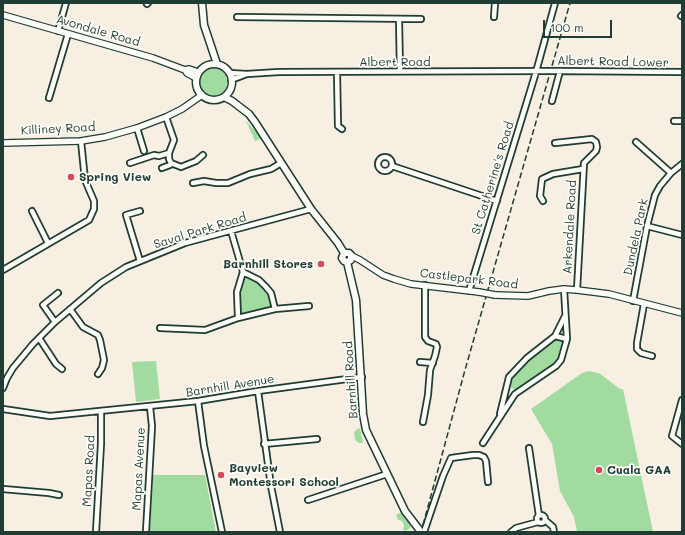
<!DOCTYPE html>
<style>
body{margin:0}
#map{position:relative;width:685px;height:535px;overflow:hidden;background:#f7efe2;font-family:Mali,sans-serif}
canvas{display:block}
.frame{position:absolute;inset:0;border:4px solid #1f3d34;pointer-events:none}
.scale{position:absolute;left:543px;top:20px;width:69px;height:18px;box-sizing:border-box;border:2px solid #1f3d34;border-top:0;padding-left:5px;font-size:12px;line-height:14px;white-space:nowrap;color:#1f3d34;-webkit-text-stroke:3px #fdfcf7;paint-order:stroke}
</style>
<div id="map">
<canvas width="685" height="535"></canvas>
<div class="frame"></div>
<div class="scale">100 m</div>
</div>
<script>
const c = document.querySelector('canvas').getContext('2d');
c.lineJoin = 'round';
function paint(path, color) { c.fillStyle = color; c.fill(path, 'evenodd'); }
const shape = rows => new Path2D(rows.map(r => 'M' + r).join(''));
function trace(path, color, width, dash) { c.strokeStyle = color; c.lineWidth = width; c.lineCap = dash ? 'butt' : 'round'; c.setLineDash(dash || []); c.stroke(path); }
function label(font, color, halo, rows, align = 'center') {
  c.font = font + ' Mali,sans-serif'; c.lineWidth = 3.5; c.setLineDash([]); c.textBaseline = 'middle'; c.strokeStyle = halo; c.fillStyle = color; for (const [text, x, y, turn = 0] of rows) {
    c.save(); c.translate(x, y); c.rotate((+turn || 0) * Math.PI / 180); c.textAlign = isNaN(turn) ? turn : align; if (halo) c.strokeText(text, 0, 0); c.fillText(text, 0, 0); c.restore();
  }
}
const green = shape([
 '197 82a15 15 0 1 1 30 0a15 15 0 1 1-30 0Z',
 [246,121,262,138,255,141],
 [249,277,263,286,268,293,272,305,266,308,244,313,241,313,239,302,240,292,241,283,245,278],
 [557,339,562,340,564,343,558,362,517,390,511,388,511,381,522,366,554,340],
 [156,361,160,399,136,402,132,362],
 [588,371,599,373,620,389,623,389,653,532,577,532,574,517,560,491,552,444,531,409,582,373],
 [360,428,363,443,359,443,356,441,355,439,354,433,356,430],
 [153,475,205,475,216,532,150,532],
 [402,512,411,527,409,529,405,531,403,530,404,525,402,521,398,520,396,515]
]);
const minor = shape([
 [147,4,148,3],
 [681,16,682,15],
 [237,17,421,19],
 [494,17,495,3],
 [399,19,400,71],
 [58,31,66,3],
 [557,71,682,72],
 [337,72,338,126,342,129],
 [229,73,247,74,279,72,544,71],
 [231,80,247,74],
 [49,98,68,34],
 [552,101,560,71],
 [166,117,174,140,169,153,169,159,171,163,181,167,196,161,203,155],
 [674,121,682,121],
 [137,128,144,151],
 [636,142,671,173],
 [555,143,592,139,596,142,597,147,596,151,584,163,577,290],
 '378 164a7 7 0 1 1 14 0a7 7 0 1 1-14 0Z',
 [130,163,154,155,159,156,169,153],
 [392,166,497,201],
 [162,168,170,165,171,163],
 [193,183,204,181,216,183,228,183,250,174,271,169,281,163],
 [543,201,540,196,542,179,553,174,583,169],
 [32,211,48,243],
 [647,226,682,235],
 [231,231,243,272,259,280,266,287,271,293,275,309],
 [140,261,126,215,140,211],
 [3,270,89,220,94,209,94,201,85,180,81,141],
 [469,291,536,72,555,3],
 [633,301,647,226,655,195,660,186,671,173,682,164],
 [644,304,637,343,637,349,641,353,652,356],
 [70,309,83,327,98,335,100,340,104,360,102,368,98,374],
 [238,318,237,292,243,272],
 [55,322,43,305,58,293],
 [160,328,205,330,238,318,275,309,309,306],
 [555,336,567,339],
 [39,338,56,364,62,369],
 [420,362,433,363],
 [3,388,7,378,13,368,33,344,55,322,101,283,126,267,185,243,311,209],
 [258,391,271,486,280,532],
 [682,400,672,436,682,444],
 [198,401,204,446,222,532],
 [3,409,50,416,198,401,258,391,362,377],
 [500,414,509,377,527,358,555,336,565,316],
 [423,422,428,395,430,370,435,356,437,347,436,344,428,341,425,337,425,285],
 [483,443,515,394,556,366,561,360,567,339,564,289],
 [264,444,317,439],
 [529,448,539,516],
 [3,489,49,493,59,495],
 [308,500,387,474],
 '537 519a4 4 0 1 1 8 0a4 4 0 1 1-8 0Z',
 [545,520,553,527,554,532],
 [96,532,101,444,101,411],
 [146,532,152,426,150,407],
 [424,532,443,476,451,458,473,455,479,455,484,457,486,461,488,482],
 [511,532,516,528,538,522]
]);
const tertiary = shape([
 [3,15,153,58,185,70,189,69,198,72],
 [185,70,187,73,196,78],
 [3,143,81,141,105,137,137,128,166,117,182,109,202,95],
 [352,256,360,260,383,275,394,279,411,284,479,292],
 [495,295,528,296,549,291,564,289,577,290,609,294,682,313]
]);
const secondary = shape([
 [202,3,204,25,217,64],
 '196 82a18 18 0 1 1 36 0a18 18 0 1 1-36 0Z',
 [224,97,232,101,249,114,255,122,311,209,338,243,344,253],
 [344,253,342,258,344,261,347,262,356,300,363,414,366,430,405,511,421,532],
 [344,253,349,253,351,255,351,260,347,262]
]);
const rail = shape([
 [423,525,465,370,570,3]
]);
const minorBridge = shape([
 [544,71,557,71]
]);
const tertiaryBridge = shape([
 [479,292,495,295]
]);
const markers = [
 [71,177,4,"#d1495b"],
 [321,264,4,"#d1495b"],
 [599,470,4,"#d1495b"],
 [221,475,4,"#d1495b"]
];
const streetNames = [
 ["Avondale Road",98,31,16],
 ["Albert Road",395,62],
 ["Albert Road Lower",613,62,1],
 ["Killiney Road",58,129,-3],
 ["St Catherine's Road",493,178,-73],
 ["Arkendale Road",570,227,-87],
 ["Saval Park Road",200,231,-17],
 ["Dundela Park",636,237,-78],
 ["Castlepark Road",469,279,7],
 ["Barnhill Road",351,380,-94],
 ["Barnhill Avenue",230,386,-9],
 ["Mapas Avenue",139,469,-87],
 ["Mapas Road",89,471,-87]
];
const poiNames = [
 ["Spring View",79,177],
 ["Barnhill Stores",313,264,"right"],
 ["Bayview",229,468],
 ["Montessori School",229,482],
 ["Cuala GAA",607,470]
];
paint(green, '#a2dba0');
trace(minor, '#1f3d34', 8);
trace(tertiary, '#1f3d34', 8);
trace(secondary, '#1f3d34', 9);
trace(minor, '#fdfcf7', 4.5);
trace(tertiary, '#fdfcf7', 5.5);
trace(secondary, '#fdfcf7', 6);
trace(rail, '#1f3d34', 1.5, [6, 3]);
trace(minorBridge, '#1f3d34', 8, []);
trace(tertiaryBridge, '#1f3d34', 8, []);
trace(minorBridge, '#fdfcf7', 4.5);
trace(tertiaryBridge, '#fdfcf7', 5.5);
for (const [x, y, r, color] of markers) { const dot = new Path2D(); dot.arc(x, y, r, 0, 2 * Math.PI); c.fillStyle = color; c.fill(dot); trace(dot, '#fdfcf7', 1.5); }
label('12px', '#1f3d34', '#fdfcf7', streetNames);
label('bold 12px', '#1f3d34', '#fdfcf7', poiNames, 'left');
</script>
